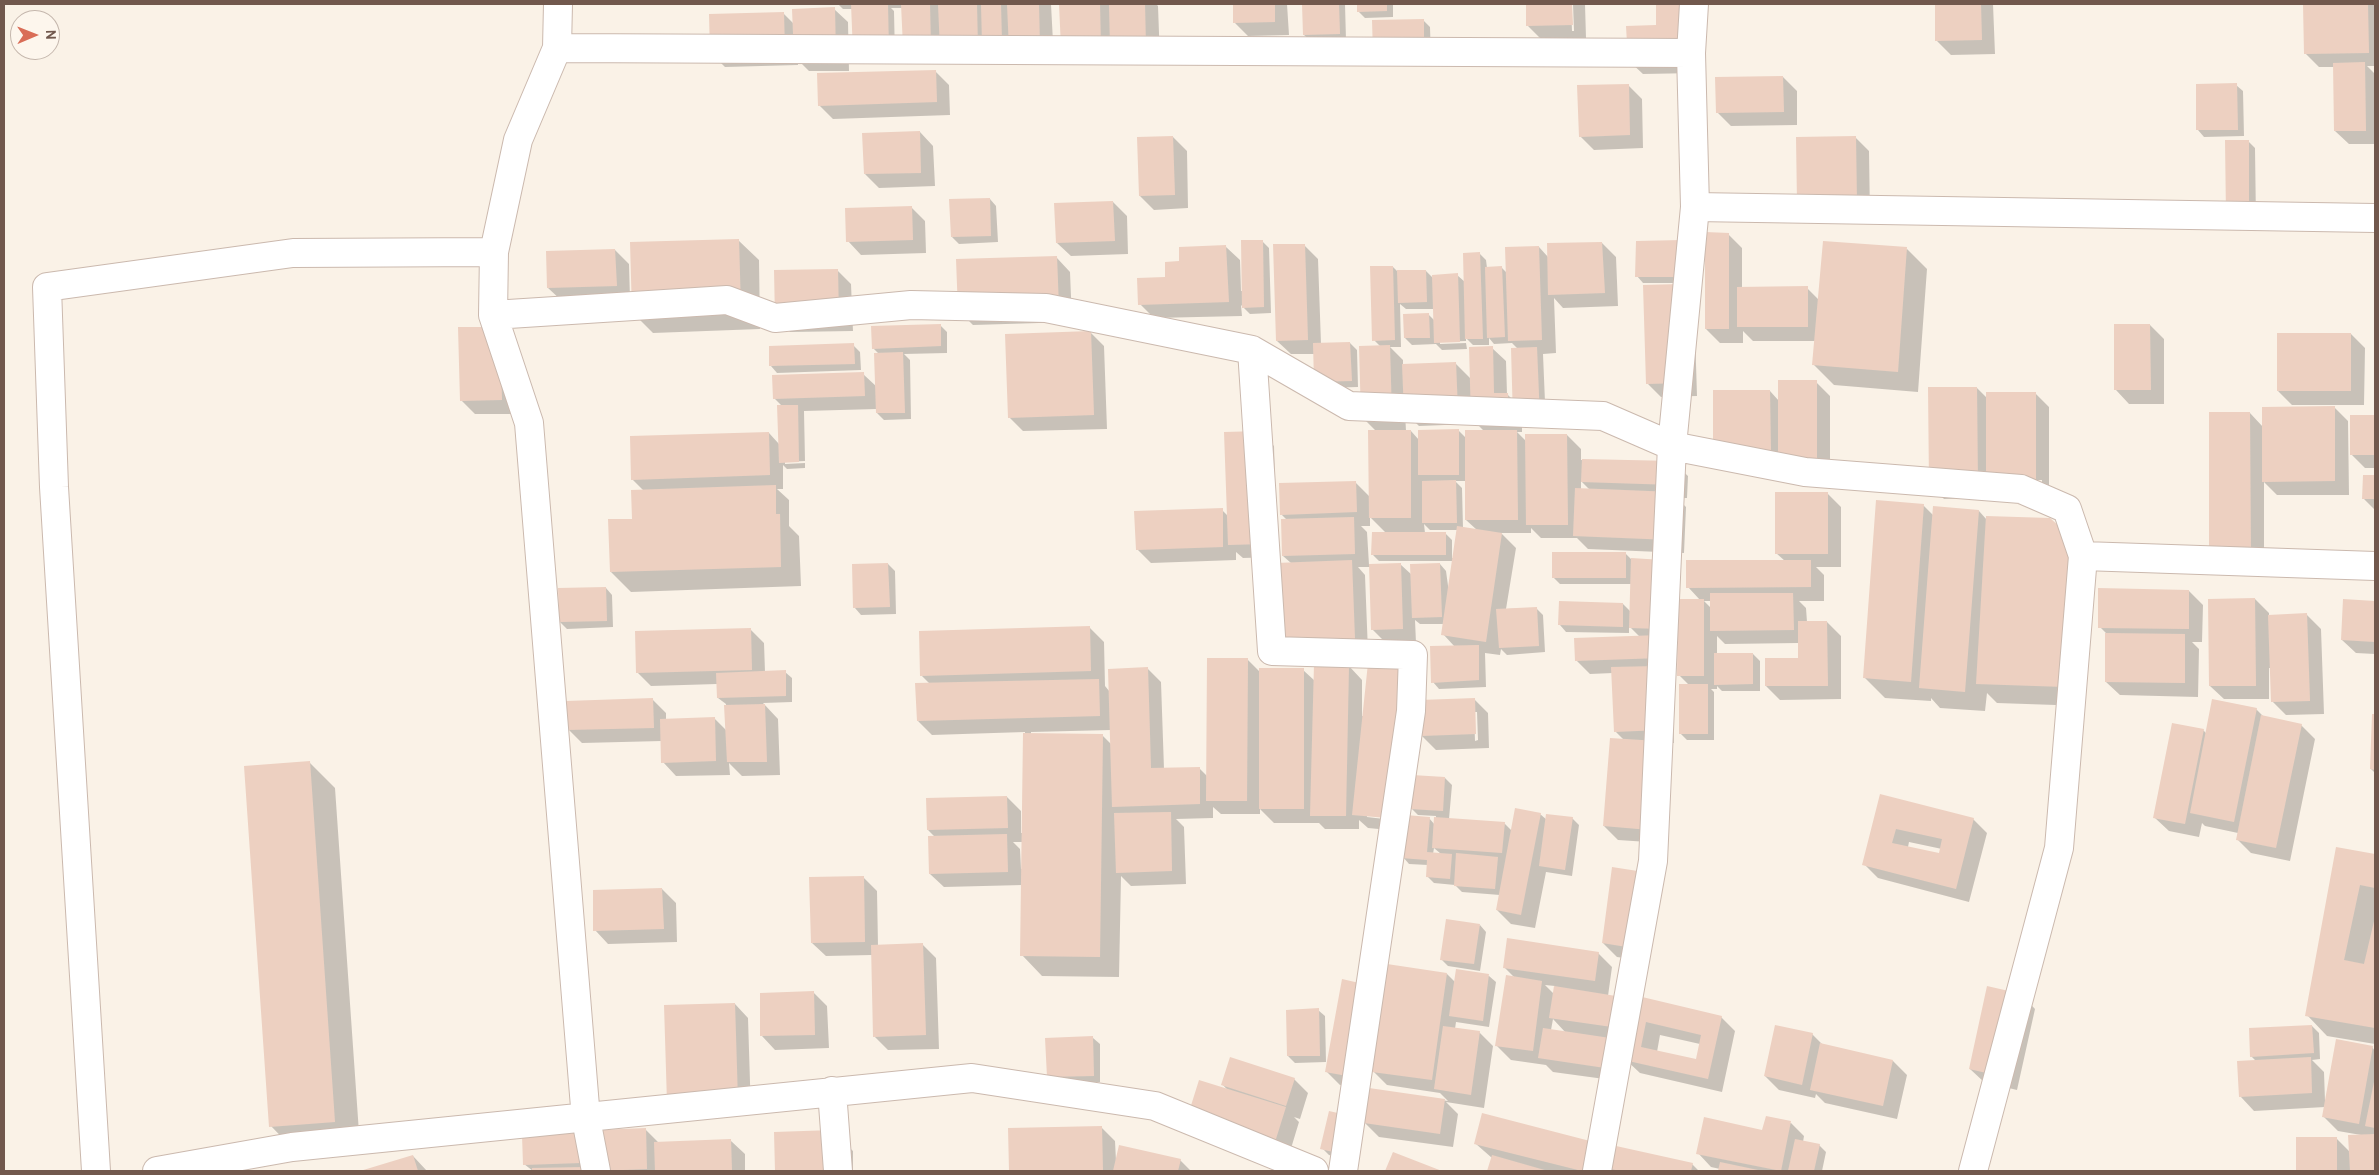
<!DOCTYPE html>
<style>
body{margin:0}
#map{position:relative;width:2379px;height:1175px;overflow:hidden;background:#faf2e7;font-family:Overpass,sans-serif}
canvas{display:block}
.frame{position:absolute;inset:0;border:5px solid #71584d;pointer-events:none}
.north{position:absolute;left:10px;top:10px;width:50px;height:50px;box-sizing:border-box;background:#fdf6ed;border:1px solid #c5b7ad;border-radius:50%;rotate:89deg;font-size:14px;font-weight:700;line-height:20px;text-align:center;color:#71584d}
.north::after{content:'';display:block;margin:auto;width:18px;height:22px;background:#d96d57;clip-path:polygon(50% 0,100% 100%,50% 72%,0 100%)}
</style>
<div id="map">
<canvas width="2379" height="1175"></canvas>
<div class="frame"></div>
<div class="north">N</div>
</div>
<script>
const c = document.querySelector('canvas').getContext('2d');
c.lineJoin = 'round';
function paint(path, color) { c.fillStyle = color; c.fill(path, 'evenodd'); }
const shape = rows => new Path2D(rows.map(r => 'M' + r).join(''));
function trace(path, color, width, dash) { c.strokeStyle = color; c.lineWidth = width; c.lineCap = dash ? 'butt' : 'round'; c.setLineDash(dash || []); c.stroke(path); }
const shadow = shape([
 [838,4,1051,4,1054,61,955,63,903,8,891,8,894,11,895,58,853,9,843,9],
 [1061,4,1156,4,1158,6,1160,60,1062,47],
 [1234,4,1287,4,1289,35,1248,36,1235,23],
 [1303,4,1345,4,1346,40,1311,41,1304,35],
 [1358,4,1393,4,1393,17,1365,18,1358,11],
 [1527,4,1571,4,1572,31,1574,31,1573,4,1585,4,1586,38,1542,40,1528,26],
 [1657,4,1695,4,1697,73,1643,74,1629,61,1658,26],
 [1936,4,1993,4,1995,54,1951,55,1937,41],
 [2305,4,2375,4,2375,66,2367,66,2375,74,2375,144,2349,144,2335,131,2334,67,2319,67,2305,53],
 [834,9,848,22,849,71,809,71,798,60,798,65,725,67,711,53,783,13,794,24],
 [1423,20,1430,27,1431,59,1381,60],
 [935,71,949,85,950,115,833,119,819,105],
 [1783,77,1797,91,1797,125,1731,126,1717,112],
 [1628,85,1642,99,1643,148,1594,150,1580,136],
 [2236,85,2243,91,2244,136,2204,137,2198,130],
 [920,132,933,146,935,186,879,188,865,174],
 [1173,137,1187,151,1188,208,1154,210,1140,196],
 [1855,137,1869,151,1870,217,1812,218],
 [2248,141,2255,148,2256,222,2234,222],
 [990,199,996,206,998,242,959,244,952,237],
 [1113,202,1127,216,1128,254,1071,256,1057,243],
 [911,207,925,221,926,253,861,255,848,241],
 [1728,234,1742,248,1742,288,1807,288,1819,300,1907,249,1927,269,1918,392,1834,385,1814,365,1816,341,1753,341,1743,331,1743,343,1720,343,1706,329],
 [738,240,759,260,760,329,653,333,633,313],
 [1262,241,1269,248,1271,313,1250,314,1241,305,1242,316,1154,318,1140,304,1180,262,1226,247,1240,260,1241,291,1243,291],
 [1602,243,1616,257,1618,306,1563,308,1554,298,1556,353,1543,354,1546,426,1522,426,1522,432,1517,432,1526,441,1567,435,1581,449,1581,460,1674,463,1688,476,1687,498,1677,498,1686,507,1684,553,1588,549,1577,538,1541,538,1531,528,1531,533,1501,533,1516,548,1506,609,1536,608,1543,615,1545,652,1507,655,1501,649,1500,655,1485,653,1486,687,1439,689,1433,682,1455,647,1443,634,1444,624,1420,624,1415,620,1416,643,1386,643,1372,629,1371,567,1358,567,1365,575,1368,652,1294,655,1291,563,1283,556,1287,520,1281,514,1355,482,1370,497,1376,431,1363,418,1380,346,1374,340,1393,267,1397,271,1426,271,1433,278,1457,275,1465,282,1480,254,1486,260,1487,268,1502,268,1507,273,1539,247,1548,257],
 [1400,304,1406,309,1434,309,1434,320,1428,314,1405,338,1412,345,1436,344,1442,350,1467,349,1466,343,1440,344,1440,342,1466,341,1466,338,1473,345,1489,345,1489,338,1494,344,1512,343,1518,349,1514,401,1507,394,1506,361,1492,348,1471,379,1455,363,1403,365,1403,360,1390,347,1401,347],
 [1405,412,1419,426,1471,424,1471,418,1484,431,1466,438,1458,430,1419,440,1411,431,1406,431],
 [1455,481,1466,481,1466,520,1477,530,1463,528,1462,488],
 [1581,481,1590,490,1581,489],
 [1370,517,1387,534,1373,555,1379,561,1453,561,1449,593,1446,571,1440,564,1412,575,1400,564,1369,565,1367,532,1361,526,1370,526],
 [1424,524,1430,530,1458,530,1454,558,1452,558,1452,540,1445,533,1425,533],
 [1637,243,1689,283,1643,283,1637,276],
 [1304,245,1318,259,1321,344,1350,343,1357,350,1358,387,1322,388,1314,354,1291,354,1277,341],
 [615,250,629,264,630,299,562,301,548,288],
 [1057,258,1070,272,1072,322,973,325,959,311],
 [837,270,851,284,853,331,790,332,777,318],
 [1694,299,1697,396,1661,397,1648,384],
 [940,325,947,332,947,353,904,354,910,360,911,419,884,420,877,413,877,409,804,411,805,461,785,462,785,464,805,463,805,468,787,469,783,465,783,489,777,489,789,500,789,526,799,536,801,586,631,592,611,572,644,491,632,479,769,433,779,444,782,406,774,398,863,374,877,387,879,354,873,348],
 [2150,325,2164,339,2164,404,2129,404,2116,390],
 [500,328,515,414,475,414,461,400],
 [1090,332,1104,346,1107,429,1023,431,1009,417],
 [2351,334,2365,348,2364,405,2292,405,2278,391],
 [853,345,860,352,861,370,777,373,771,366],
 [1816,382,1830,396,1830,474,1729,465,1770,391,1779,401],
 [1977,388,1987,398,2035,393,2049,407,2049,495,1944,499,1930,485],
 [2042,480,2042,483,1999,483,1999,481],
 [2334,407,2348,421,2349,495,2277,495,2264,482,2264,570,2224,570,2250,413,2263,427],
 [2375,416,2375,468,2365,468,2351,454,2351,417],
 [1260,432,1274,446,1277,557,1243,558,1236,552,1236,560,1151,563,1137,549,1222,510,1228,516],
 [2364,476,2375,476,2375,510,2364,499],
 [1827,493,1841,507,1841,567,1816,567,1824,575,1824,601,1799,601,1806,608,1807,622,1827,622,1841,636,1841,699,1780,700,1766,686,1800,659,1799,643,1725,644,1717,636,1717,654,1753,654,1760,661,1760,691,1722,691,1717,686,1717,689,1711,689,1714,692,1714,740,1687,740,1680,733,1689,685,1679,675,1700,600,1688,587,1785,561,1776,553],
 [1704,601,1711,601,1711,608],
 [1923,505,1934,516,1979,511,1987,520,2090,559,2085,706,1997,703,1987,693,1985,711,1940,708,1931,698,1931,701,1885,698,1865,678],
 [1625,553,1632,560,1672,681,1674,743,1657,744,1663,843,1618,840,1604,826,1624,740,1615,731,1613,673,1590,674,1576,660,1640,637,1629,626,1629,633,1566,632,1560,625,1623,604,1631,612,1631,584,1560,584,1553,577],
 [888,564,895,571,896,614,861,615,855,608,853,565],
 [606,588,612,595,613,627,567,629,560,622],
 [2189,591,2203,605,2202,642,2192,642,2199,649,2198,697,2120,695,2106,682,2107,634,2100,627],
 [2255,599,2269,613,2269,616,2307,615,2321,629,2324,714,2286,715,2272,701,2271,668,2269,668,2269,699,2224,699,2210,686],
 [2344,600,2375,602,2375,654,2356,653,2342,640],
 [1090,628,1104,642,1105,686,1110,692,1147,668,1161,682,1164,769,1199,768,1207,776,1247,659,1260,672,1303,670,1315,681,1349,666,1362,680,1362,716,1364,716,1401,668,1400,831,1368,828,1359,820,1359,829,1325,829,1319,823,1274,823,1260,809,1260,814,1221,814,1213,807,1213,818,1176,819,1184,827,1186,884,1131,886,1121,876,1119,977,1042,976,1022,955,1023,885,944,887,930,874,935,837,928,830,1007,797,1021,811,1021,833,1023,833,1025,732,932,735,918,721,930,684,921,675],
 [1111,730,1112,745,1102,735,1031,734,1031,732],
 [1367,815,1393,817,1393,820,1367,817],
 [1013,842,1023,842,1023,869,1021,869,1020,849],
 [750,629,764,643,765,672,785,672,792,678,792,702,763,703,778,719,780,775,742,776,729,763,730,775,676,776,663,762,662,741,582,743,568,729,652,699,666,713,666,720,714,718,727,731,726,704,718,698,717,684,651,686,637,672],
 [1474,699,1488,713,1489,748,1436,750,1422,736],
 [1474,712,1477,712,1478,740,1475,741],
 [2256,709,2265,718,2301,725,2315,739,2290,861,2251,853,2237,839,2238,833,2205,826,2202,823,2199,837,2169,831,2155,818,2203,730,2206,733],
 [2374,715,2375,716,2375,773,2371,769],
 [309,762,335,788,360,1147,296,1152,271,1126],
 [1445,778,1452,785,1449,819,1504,823,1512,831,1540,814,1547,820,1572,818,1579,825,1572,876,1546,872,1535,928,1511,924,1497,910,1500,895,1462,892,1455,885,1434,883,1427,876,1428,865,1409,864,1403,857,1429,818,1435,825,1436,816,1418,815,1411,808],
 [1434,848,1441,854,1433,854],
 [1881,796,1973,819,1987,833,1969,902,1878,878,1864,864],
 [1909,842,1942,849,1940,855,1908,847],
 [2337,848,2375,855,2375,1044,2327,1036,2307,1015],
 [1613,868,1647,961,1617,957,1603,943],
 [863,877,877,891,878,946,922,944,936,958,939,1049,888,1050,874,1036,872,955,826,956,812,943],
 [662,889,676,903,677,942,608,944,595,930],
 [1480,925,1486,932,1480,971,1448,966,1442,960],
 [1598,953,1612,967,1608,996,1626,1040,1607,1037,1623,1053,1619,1081,1553,1072,1546,1065,1511,1060,1497,1046,1515,978,1504,967],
 [1545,985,1555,986,1554,994],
 [1553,1019,1566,1033,1551,1030],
 [1447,974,1455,982,1489,976,1496,982,1489,1027,1456,1022,1455,1029,1479,1032,1493,1046,1484,1108,1446,1102,1458,1114,1453,1147,1379,1137,1365,1123,1370,1090,1448,1101,1440,1093,1387,1085,1373,1071,1381,1017,1379,1017,1366,1090,1340,1085,1327,1072,1368,986],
 [813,992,827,1006,829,1048,775,1050,762,1036],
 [2022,995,2035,1009,2017,1090,1984,1082,1970,1069],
 [1639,998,1721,1017,1735,1031,1722,1092,1640,1073,1626,1060],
 [1660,1035,1700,1044,1697,1061,1657,1052],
 [735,1004,748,1018,751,1114,682,1116],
 [1318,1010,1325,1016,1326,1062,1295,1063,1288,1056],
 [2312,1026,2319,1033,2320,1059,2312,1060,2324,1072,2325,1101,2372,1047,2375,1051,2375,1171,2297,1171,2297,1139,2337,1139,2350,1152,2361,1135,2338,1131,2324,1117,2325,1107,2254,1111,2241,1097,2256,1061,2251,1056],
 [1812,1034,1823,1045,1893,1061,1907,1075,1897,1119,1825,1103,1816,1094,1815,1098,1779,1090,1765,1076],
 [1093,1038,1100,1044,1100,1082,1055,1083,1047,1039],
 [1294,1079,1308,1093,1300,1119,1294,1117,1299,1122,1289,1155,1222,1084],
 [1330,1113,1348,1160,1329,1155,1322,1148],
 [1791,1123,1804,1136,1803,1142,1819,1145,1826,1152,1822,1171,1720,1171,1720,1169,1711,1167,1698,1153],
 [1101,1127,1115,1141,1116,1161,1180,1160,1191,1171,1010,1171,1009,1129],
 [645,1129,659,1143,731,1141,745,1154,745,1171,601,1171],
 [832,1131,853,1151,853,1171,776,1171,775,1134],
 [579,1134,589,1171,533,1171,524,1164],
 [1589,1143,1599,1171,1489,1171,1492,1158,1476,1144],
 [1393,1153,1439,1171,1387,1171],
 [413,1156,427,1171,362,1171],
 [1692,1164,1699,1171,1608,1171,1603,1167]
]);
const building = shape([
 [851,4,888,4,889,52,853,53],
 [901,4,930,4,931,46,903,47],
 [938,4,977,4,978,48,940,50],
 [981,4,1001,4,1002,42,982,43],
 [1007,4,1039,4,1040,47,1009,49],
 [1059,4,1100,4,1101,46,1061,48],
 [1109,4,1145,4,1146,46,1110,47],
 [1233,4,1275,4,1275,22,1233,23],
 [1302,4,1339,4,1340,34,1303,35],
 [1357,4,1387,4,1387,11,1357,12],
 [1526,4,1572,4,1573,25,1526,26],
 [1656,4,1682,4,1684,60,1628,61,1626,26,1656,25],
 [1935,4,1981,4,1982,40,1935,41],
 [2303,4,2368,4,2369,53,2304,54],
 [835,7,836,57,794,58,792,9],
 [784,12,785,52,710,54,709,14],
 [1424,19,1424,53,1373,54,1372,20],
 [2365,62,2366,131,2334,131,2333,63],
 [936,70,937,102,818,106,817,73],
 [1783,76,1784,112,1716,113,1715,77],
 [2237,83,2238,130,2196,130,2196,84],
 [1629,84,1630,135,1579,137,1577,85],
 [920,131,921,173,864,174,862,133],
 [1173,136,1175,195,1139,196,1137,137],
 [1856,136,1857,204,1797,204,1796,137],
 [2225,140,2249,140,2249,215,2226,216],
 [990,198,991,236,951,237,949,199],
 [1113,201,1115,241,1056,243,1054,203],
 [912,206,913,240,846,242,845,208],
 [1705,232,1729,233,1729,329,1705,329],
 [739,239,741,309,632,313,630,242],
 [1241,240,1263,240,1264,307,1242,308],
 [1682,240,1683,277,1635,277,1636,241],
 [1823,241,1907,247,1898,372,1812,365],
 [1602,242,1605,293,1548,295,1547,243],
 [1273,244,1305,244,1308,340,1276,341],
 [1226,245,1229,302,1138,305,1137,278,1165,277,1165,262,1179,261,1179,247],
 [1539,246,1542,340,1508,341,1505,247],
 [615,249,617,286,547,288,546,251],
 [1480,252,1483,339,1465,339,1463,253],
 [1057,256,1059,308,958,312,956,259],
 [1370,266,1393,266,1395,340,1372,341],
 [1502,266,1505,337,1487,338,1485,267],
 [838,269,839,317,775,319,774,270],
 [1397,270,1426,270,1427,302,1398,303],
 [1458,273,1460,342,1434,343,1432,275],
 [1681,284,1684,383,1646,384,1643,285],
 [1808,286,1808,327,1737,327,1737,287],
 [1429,313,1430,338,1404,338,1403,314],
 [941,324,941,346,872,349,871,326],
 [2114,324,2150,324,2151,390,2114,390],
 [458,327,500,327,502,400,460,401],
 [1091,331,1094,415,1008,418,1005,334],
 [2277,333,2351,333,2351,391,2277,391],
 [1350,342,1352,381,1314,382,1313,343],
 [854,343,855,364,769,366,769,346],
 [1390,345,1392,417,1361,418,1359,346],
 [1493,346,1494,393,1508,393,1509,419,1471,419,1469,347],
 [1537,347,1540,419,1513,420,1511,348],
 [903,352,905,413,876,413,874,353],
 [1456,362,1458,411,1404,413,1402,364],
 [864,372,865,396,773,399,772,375],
 [1778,380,1817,380,1817,461,1778,461],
 [1928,387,1977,387,1978,485,1929,485],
 [1713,390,1770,390,1771,451,1713,452],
 [1986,392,2036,392,2036,482,1986,482],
 [777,405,798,405,799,462,779,463],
 [2335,406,2335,481,2262,482,2262,407],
 [2209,412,2250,412,2251,557,2209,557],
 [2350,415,2375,415,2375,455,2350,455],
 [1459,429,1459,475,1418,475,1418,430],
 [1368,430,1411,430,1411,518,1369,518],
 [1465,430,1517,430,1518,520,1465,520],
 [1260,431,1264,544,1228,545,1224,432],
 [769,432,770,475,631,480,630,436],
 [1525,434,1567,434,1568,525,1526,525],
 [1582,459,1674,461,1674,485,1581,482],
 [2363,475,2375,475,2375,499,2362,499],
 [1456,480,1457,523,1422,523,1422,481],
 [1356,481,1357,512,1280,515,1279,483],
 [776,485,776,514,780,514,781,567,610,572,608,519,632,519,631,490],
 [1575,488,1673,492,1671,540,1573,536],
 [1775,492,1828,492,1828,554,1775,554],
 [1876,500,1924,504,1911,682,1863,678],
 [1933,506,1979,510,1965,692,1919,688],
 [1223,508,1223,547,1136,550,1134,511],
 [1986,516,2050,518,2071,537,2065,687,1976,684],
 [1354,517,1355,554,1282,556,1281,519],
 [1457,526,1502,533,1486,642,1441,635],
 [1372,532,1446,532,1446,555,1371,555],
 [1552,552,1626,552,1626,578,1552,578],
 [1631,558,1663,560,1662,629,1629,628],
 [1352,560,1355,639,1279,642,1276,563],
 [1686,560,1811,560,1811,587,1686,588],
 [888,563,890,607,853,608,852,564],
 [1401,563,1403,629,1371,630,1369,564],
 [1440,563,1442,617,1412,618,1410,564],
 [606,587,607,621,559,622,558,588],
 [2098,588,2189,590,2189,629,2098,628],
 [1710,593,1793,593,1794,630,1710,631],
 [2255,598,2256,686,2209,686,2208,599],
 [1678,599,1704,599,1704,676,1677,676],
 [2343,599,2375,601,2375,642,2341,640],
 [1559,601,1623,603,1623,627,1558,625],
 [1537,607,1539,646,1499,648,1496,609],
 [2307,613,2310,701,2271,702,2268,615],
 [1798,621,1827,621,1828,686,1765,686,1765,658,1798,658],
 [1090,626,1091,671,920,676,919,631],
 [751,628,752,670,636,673,635,631],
 [2105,633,2185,634,2185,683,2105,682],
 [1660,635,1660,658,1575,661,1574,638],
 [1479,645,1479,680,1431,683,1430,646],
 [1714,653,1753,653,1753,684,1714,685],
 [1207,658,1248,658,1247,801,1206,801],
 [1368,663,1401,667,1387,818,1352,815],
 [1314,664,1349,665,1346,816,1310,816],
 [1659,666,1661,730,1614,732,1611,667],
 [1148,667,1151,768,1200,767,1200,804,1112,807,1108,669],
 [1259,668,1304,668,1304,809,1259,809],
 [786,670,786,696,717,698,716,673],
 [1099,679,1100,716,917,721,915,683],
 [1679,684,1708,684,1708,734,1679,734],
 [653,698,654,728,567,730,566,701],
 [1475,698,1476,734,1421,736,1420,700],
 [2212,699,2257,708,2234,822,2190,813],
 [765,704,767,762,727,762,724,705],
 [2372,714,2375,714,2375,770,2370,769],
 [2261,715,2302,724,2276,848,2236,840],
 [715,717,716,761,661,763,660,719],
 [2172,723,2204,729,2185,824,2153,818],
 [1023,733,1103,734,1100,957,1020,956],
 [1610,738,1657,741,1650,830,1603,826],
 [310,761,335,1122,269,1127,244,766],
 [1412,775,1445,777,1443,811,1410,809],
 [1880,794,1974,818,1956,889,1862,865],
 [1896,829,1942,839,1939,853,1892,843],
 [1007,796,1008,828,927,830,926,798],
 [1515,808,1541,813,1521,915,1496,910],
 [1171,812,1172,871,1116,873,1114,813],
 [1546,814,1573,817,1565,870,1539,866],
 [1405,815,1430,817,1427,852,1452,854,1450,879,1426,877,1427,860,1401,858],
 [1434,817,1505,822,1502,853,1432,848],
 [1007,834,1008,872,929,874,928,836],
 [2336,847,2375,854,2375,888,2360,885,2344,960,2364,964,2375,917,2375,1028,2305,1016],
 [1456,853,1498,857,1495,889,1454,886],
 [1612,867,1644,872,1633,948,1602,943],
 [864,876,865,942,811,943,809,877],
 [662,888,664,929,593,931,593,890],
 [1446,919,1480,924,1474,964,1440,960],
 [1507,938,1599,952,1595,981,1503,968],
 [923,943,926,1035,873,1037,871,945],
 [1387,964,1447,973,1432,1080,1372,1072],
 [1456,969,1489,974,1483,1021,1449,1016],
 [1506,975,1542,981,1533,1051,1495,1046],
 [1342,979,1368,985,1353,1077,1325,1072],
 [1554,986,1616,996,1612,1027,1549,1018],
 [1987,986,2022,994,2004,1077,1969,1069],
 [814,991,815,1035,760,1036,760,993],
 [1638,996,1722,1016,1708,1079,1624,1060],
 [1646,1022,1701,1035,1696,1059,1641,1047],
 [735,1003,738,1101,667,1103,664,1005],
 [1319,1008,1320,1056,1287,1056,1286,1010],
 [1775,1025,1813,1033,1802,1085,1764,1076],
 [2312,1025,2314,1053,2250,1057,2249,1028],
 [1443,1026,1480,1031,1471,1095,1434,1089],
 [1543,1028,1610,1038,1605,1068,1538,1058],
 [1093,1036,1094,1076,1047,1077,1045,1038],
 [2336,1039,2373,1046,2359,1124,2322,1117],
 [1820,1043,1893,1060,1883,1106,1810,1090],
 [1230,1057,1295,1078,1286,1106,1221,1085],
 [2311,1057,2312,1093,2239,1097,2237,1061],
 [1199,1080,1286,1107,1275,1142,1188,1115],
 [2374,1082,2375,1082,2375,1128,2365,1126],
 [1369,1088,1445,1099,1440,1134,1364,1123],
 [1329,1111,1351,1116,1342,1154,1320,1149],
 [1482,1113,1590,1141,1582,1171,1474,1144],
 [1766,1116,1791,1121,1781,1171,1696,1154,1704,1117,1762,1130],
 [1102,1126,1103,1171,1009,1171,1008,1128],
 [646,1128,647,1169,600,1171,598,1130],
 [833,1130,834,1171,775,1171,774,1132],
 [580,1133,581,1163,523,1165,522,1135],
 [2375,1134,2375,1171,2350,1171,2348,1135],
 [2296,1137,2337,1137,2337,1171,2296,1171],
 [731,1139,732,1171,655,1171,654,1142],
 [1795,1139,1820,1144,1814,1171,1788,1171],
 [1607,1144,1693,1163,1691,1171,1620,1171,1602,1167],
 [1119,1145,1181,1159,1178,1171,1113,1171],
 [1393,1152,1442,1171,1385,1171],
 [413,1155,418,1171,360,1171],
 [1492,1155,1548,1171,1487,1171],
 [1720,1162,1758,1170,1758,1171,1718,1171],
 [586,1167,586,1171,532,1171,532,1168]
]);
const minor = shape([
 [558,4,557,48,518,140,494,252,493,315,529,423,586,1119,596,1171],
 [557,48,1691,53],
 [1695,207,2375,218],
 [493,315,727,300,775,318,911,305,1046,308,1252,350,1349,406,1603,416,1672,446,1805,472,2021,489,2067,509,2083,556,2059,848,1973,1171],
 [1252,350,1272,651,1413,655,1411,711,1343,1171],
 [2083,556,2375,566],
 [832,1091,838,1171],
 [96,1171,54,487,47,287,293,253,494,252],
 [157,1171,292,1147,972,1078,1155,1106,1314,1171],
 [1597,1171,1653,861,1672,446,1695,207,1691,53,1694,4]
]);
paint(shadow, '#0003');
paint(building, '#edd0c1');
trace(minor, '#cbb9ae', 30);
trace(minor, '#fff', 28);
</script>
